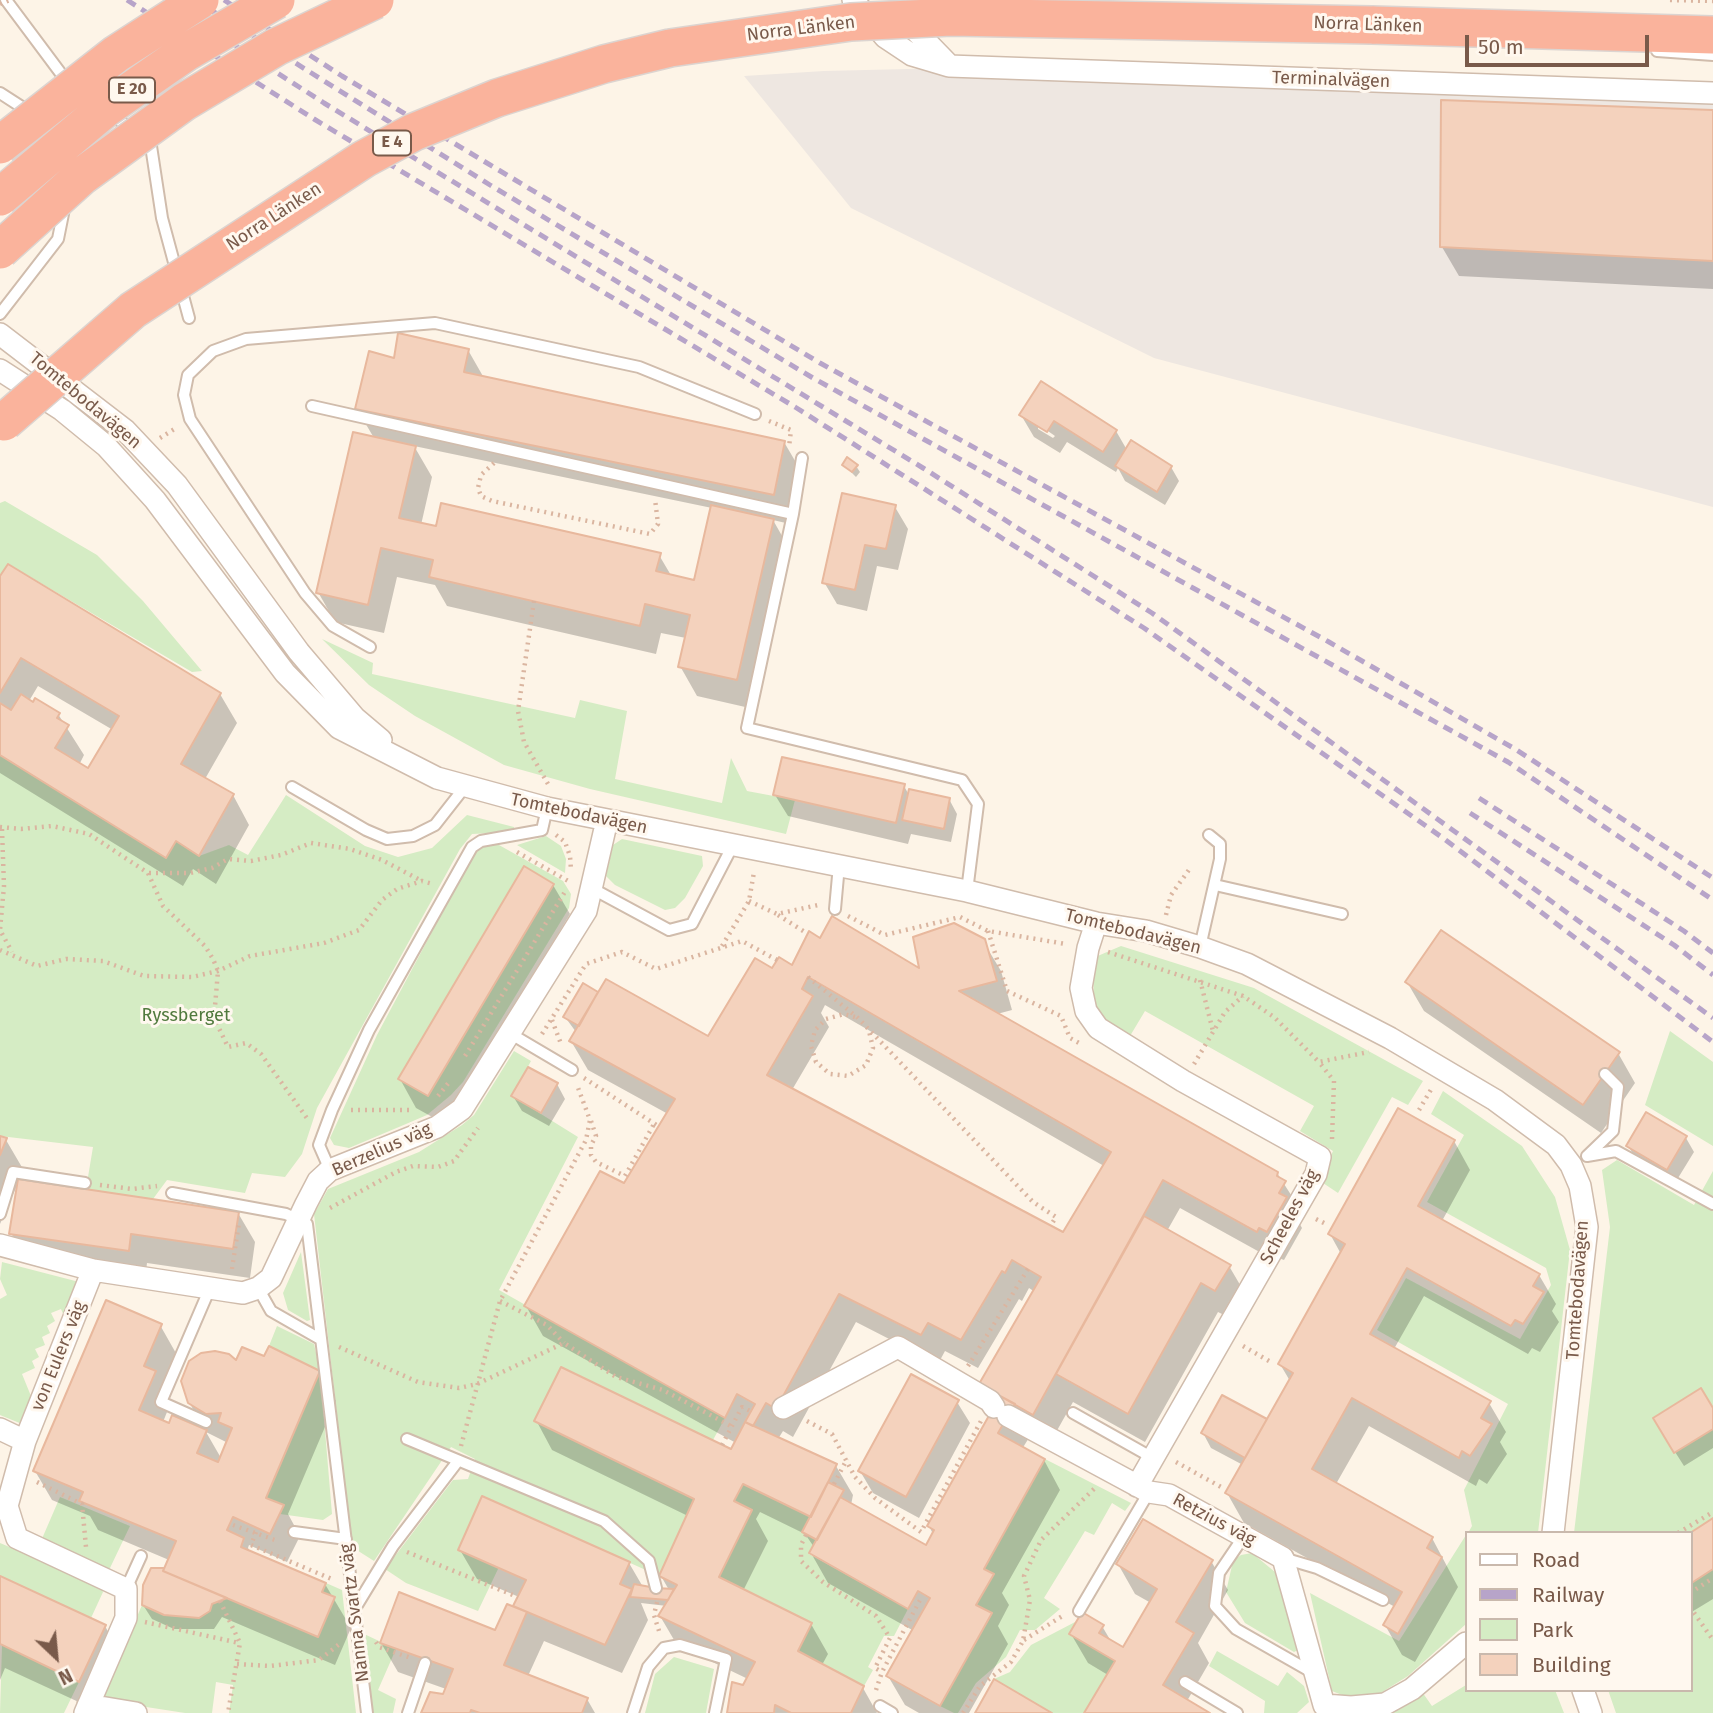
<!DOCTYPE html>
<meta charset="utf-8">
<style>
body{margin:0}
#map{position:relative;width:1713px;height:1713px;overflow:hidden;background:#fdf4e7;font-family:"Fira Sans",sans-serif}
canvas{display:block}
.legend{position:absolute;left:1465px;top:1531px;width:228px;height:161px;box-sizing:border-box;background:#fff8ef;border:2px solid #c9b9ad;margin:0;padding:9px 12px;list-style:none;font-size:21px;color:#795a4a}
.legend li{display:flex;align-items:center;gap:14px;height:35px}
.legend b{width:35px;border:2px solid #c9b9ad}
.north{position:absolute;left:21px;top:1622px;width:70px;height:70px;-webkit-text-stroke:5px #fff8ef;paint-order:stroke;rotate:154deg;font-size:19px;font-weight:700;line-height:28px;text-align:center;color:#795a4a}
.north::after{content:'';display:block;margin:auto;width:24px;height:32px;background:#795a4a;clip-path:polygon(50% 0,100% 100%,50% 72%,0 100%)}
.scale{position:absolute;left:1465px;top:35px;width:184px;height:32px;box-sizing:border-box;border:4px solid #795a4a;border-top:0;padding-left:9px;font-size:21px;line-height:24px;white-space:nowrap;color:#795a4a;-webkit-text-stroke:5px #fff8ef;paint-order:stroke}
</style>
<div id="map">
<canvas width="1713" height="1713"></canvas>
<ul class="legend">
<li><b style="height:9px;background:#fff"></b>Road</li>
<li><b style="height:9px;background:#b7a4c9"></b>Railway</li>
<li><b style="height:19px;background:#d5ecc4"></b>Park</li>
<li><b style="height:19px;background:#f4d2bd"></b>Building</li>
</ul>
<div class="north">N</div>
<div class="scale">50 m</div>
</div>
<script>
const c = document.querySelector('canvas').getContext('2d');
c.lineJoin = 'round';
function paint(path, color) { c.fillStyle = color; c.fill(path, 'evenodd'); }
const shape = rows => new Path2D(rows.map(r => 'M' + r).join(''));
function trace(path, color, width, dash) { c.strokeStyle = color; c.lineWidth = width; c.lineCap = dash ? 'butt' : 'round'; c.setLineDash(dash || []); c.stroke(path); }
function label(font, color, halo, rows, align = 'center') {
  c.font = font + ' "Fira Sans",sans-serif'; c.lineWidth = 6; c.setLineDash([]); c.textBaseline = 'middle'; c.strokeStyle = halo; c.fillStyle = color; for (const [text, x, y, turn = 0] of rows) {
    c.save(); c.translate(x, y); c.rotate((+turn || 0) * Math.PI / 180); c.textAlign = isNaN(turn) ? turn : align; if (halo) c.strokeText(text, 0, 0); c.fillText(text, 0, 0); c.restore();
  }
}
const industrial = shape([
 [1117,64,1713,88,1713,507,1154,358,851,208,744,76,824,71]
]);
const green = shape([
 [5,501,97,555,143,601,202,671,192,672,8,564,0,576,0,503],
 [322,639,373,663,372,674,575,718,580,700,627,711,615,779,722,803,731,758,747,791,795,800,786,834,590,789,504,765,415,716,369,685],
 [0,755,165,857,176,841,199,856,229,845,248,855,286,795,365,846,398,857,432,848,467,815,514,827,514,832,472,834,460,849,317,1108,302,1154,285,1177,252,1173,245,1193,167,1180,153,1199,86,1189,93,1147,0,1136],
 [546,836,561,846,566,859,565,873,517,845],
 [622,839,702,856,703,866,685,898,675,908,665,910,615,885,606,876,613,845],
 [488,843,499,845,563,881,571,894,569,908,463,1082,451,1095,427,1115,406,1124,349,1148,334,1145,330,1138,377,1035,475,851],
 [1121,946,1254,988,1423,1081,1408,1105,1392,1097,1338,1193,1320,1181,1333,1151,1300,1131,1314,1106,1145,1011,1130,1036,1105,1021,1094,1005,1093,958],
 [1670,1031,1713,1062,1713,1146,1645,1105],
 [514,1051,531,1061,512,1096,578,1137,499,1290,725,1418,713,1440,561,1367,534,1421,694,1499,659,1576,482,1496,458,1550,499,1567,478,1611,406,1583,385,1569,453,1480,468,1479,475,1459,451,1447,374,1561,352,1547,314,1214,328,1189,419,1152,462,1125,474,1115],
 [1443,1091,1522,1146,1555,1197,1570,1250,1538,1533,1468,1533,1472,1526,1464,1490,1508,1404,1377,1330,1406,1278,1520,1339,1551,1285,1546,1268,1427,1202,1464,1135,1431,1114],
 [1617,1160,1694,1205,1713,1171,1713,1713,1616,1713,1608,1690,1690,1690,1690,1533,1574,1533,1610,1227,1602,1170],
 [301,1252,310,1320,307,1321,288,1310,283,1293],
 [2,1262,83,1283,66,1321,61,1309,51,1313,55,1321,47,1326,50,1333,42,1337,45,1345,35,1349,39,1357,32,1361,35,1368,22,1374,33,1401,22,1424,0,1415,0,1299,7,1295,0,1279],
 [277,1326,314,1344,320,1371,332,1514,323,1520,280,1514,284,1505,266,1498,320,1371,269,1346],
 [1045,1459,1131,1503,1125,1511,1112,1503,1094,1535,1085,1531,1044,1598,1060,1609,1035,1630,1020,1630,1006,1657,976,1683,958,1713,954,1713,940,1706,992,1614,976,1605,993,1575,984,1569],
 [743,1484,811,1517,802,1532,817,1540,809,1554,908,1609,894,1636,884,1636,868,1667,873,1670,864,1686,798,1651,812,1624,719,1577,752,1510,734,1501],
 [60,1497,130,1526,110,1568,106,1570,41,1541],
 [1466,1535,1466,1624,1408,1676,1379,1694,1347,1697,1332,1691,1310,1593,1399,1641],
 [0,1543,101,1586,103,1592,91,1618,0,1576],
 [1252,1553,1275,1572,1283,1589,1300,1649,1294,1652,1245,1623,1226,1592,1233,1561,1241,1555],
 [326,1583,342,1590,356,1713,229,1713,233,1685,216,1682,212,1713,185,1713,101,1700,142,1605,164,1615,199,1618,210,1611,212,1604,227,1598,335,1597,322,1592],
 [1077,1621,1070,1634,1115,1661,1084,1713,1052,1713,994,1679,1010,1672,1031,1645],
 [362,1633,396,1649,378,1690,396,1699,393,1713,371,1713],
 [2,1645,79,1682,64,1713,0,1713],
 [1217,1651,1278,1686,1287,1672,1304,1686,1309,1702,1297,1713,1264,1713,1265,1701,1209,1666],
 [674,1657,714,1669,706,1713,645,1713,655,1674],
 [1466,1685,1466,1690,1555,1690,1564,1713,1382,1713,1420,1689,1432,1706]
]);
const shadow = shape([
 [1713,113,1713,289,1459,276,1442,247],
 [468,350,484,378,784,442,801,471,790,524,773,520,790,550,754,709,697,696,680,666,686,638,661,633,656,654,447,606,435,585,397,577,384,633,335,622,318,592,374,438,357,409,395,360],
 [414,446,712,508,695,582,672,577,659,555,421,525,432,477],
 [1021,415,1116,431,1127,450,1171,467,1179,481,1165,505,1125,481,1118,468,1116,472,1067,442,1060,453,1034,437],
 [1038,424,1055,436,1053,438,1038,429],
 [844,465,856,466,860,472,856,477],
 [895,507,908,529,898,570,877,566,867,611,837,604,824,582],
 [0,580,220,694,237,723,205,779,233,795,249,825,216,884,193,869,183,886,0,773],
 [38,686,113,730,89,770,79,765,84,755,58,714,29,701],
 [904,786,909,795,949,799,957,814,951,842,911,834,908,844,788,816,775,795],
 [553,885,570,914,445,1124,416,1108,400,1079],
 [820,940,922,972,983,941,1001,971,1012,1010,997,1014,1277,1173,1302,1212,1297,1219,1302,1228,1284,1260,1276,1257,1274,1260,1180,1208,1167,1231,1229,1266,1246,1295,1232,1319,1218,1312,1145,1442,1073,1402,1050,1443,1032,1433,1022,1449,1044,1460,1060,1490,1002,1593,1009,1605,998,1626,1008,1644,969,1713,919,1713,905,1705,888,1676,914,1631,828,1583,811,1553,814,1547,805,1534,760,1512,756,1519,768,1541,743,1591,811,1624,828,1654,822,1665,863,1688,877,1713,729,1713,748,1679,677,1645,660,1616,667,1606,641,1603,648,1620,622,1673,544,1641,528,1676,587,1699,595,1713,422,1713,444,1695,446,1689,398,1672,381,1643,496,1632,519,1597,477,1579,460,1550,629,1563,643,1587,669,1590,661,1576,688,1516,552,1450,536,1420,732,1451,736,1443,543,1336,526,1306,625,1185,668,1114,588,1070,571,1041,576,1032,565,1017,597,994,709,1038,773,971,792,967],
 [825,1005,1104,1166,1063,1234,792,1090,829,1027,821,1013],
 [1029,1288,1035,1292,981,1384,995,1408,929,1526,933,1534,926,1547,851,1505,853,1495,836,1466,778,1439,783,1431,793,1437,856,1322,938,1364,945,1351,978,1368,1019,1299,1022,1301],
 [1407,982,1618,1053,1635,1083,1601,1133,1424,1011],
 [557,1084,565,1099,549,1126,522,1111,513,1096],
 [0,1137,6,1140,23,1169,18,1181,238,1213,255,1242,250,1278,147,1263,145,1280,28,1262,11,1233,19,1181,0,1224],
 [1686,1138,1694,1152,1675,1183,1637,1160,1628,1146],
 [1454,1141,1470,1170,1442,1221,1539,1275,1556,1304,1552,1311,1559,1322,1540,1352,1532,1348,1528,1354,1424,1296,1394,1349,1489,1403,1506,1432,1500,1442,1507,1454,1487,1484,1479,1479,1476,1486,1369,1426,1336,1484,1432,1538,1458,1587,1415,1662,1402,1655,1385,1625,1395,1607,1244,1523,1227,1493,1243,1465,1211,1448,1203,1433,1268,1421,1290,1381,1280,1364,1341,1254,1330,1234],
 [160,1325,177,1355,163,1388,171,1402,163,1422,170,1426,173,1417,206,1432,189,1402,182,1381,190,1362,237,1362,265,1358,319,1372,336,1401,288,1514,300,1536,287,1562,249,1545,248,1548,251,1553,325,1584,351,1628,335,1665,222,1617,214,1629,174,1629,152,1619,143,1605,152,1570,165,1570,169,1560,98,1530,90,1516,52,1500,35,1471],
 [206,1432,228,1443,221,1458],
 [957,1402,970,1423,919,1518,873,1493,860,1471],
 [1713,1411,1713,1448,1684,1466,1663,1433],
 [1713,1520,1713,1599,1690,1613,1690,1535],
 [1211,1561,1228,1590,1198,1643,1209,1663,1187,1701,1207,1713,1086,1713,1108,1675,1088,1663,1071,1634,1102,1626,1112,1643,1123,1649,1151,1603,1135,1594,1118,1564],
 [0,1578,105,1626,121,1656,96,1710,5,1668,0,1680]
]);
const building = shape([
 [1441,100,1713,110,1713,261,1440,247,1441,100],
 [398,333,469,349,464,372,785,441,774,495,355,409,369,351,394,358,398,333],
 [1041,381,1117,430,1103,452,1054,421,1047,432,1019,415,1041,381],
 [353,432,416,446,399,518,436,526,441,503,661,553,656,571,694,580,711,505,774,519,737,680,678,667,690,615,645,604,640,626,429,577,433,560,381,548,368,605,316,593,353,432],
 [1131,440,1172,466,1157,492,1115,466,1131,440],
 [847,457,858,465,852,472,842,465,847,457],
 [842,493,896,505,886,549,865,545,855,590,822,583,842,493],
 [8,564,221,693,181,764,234,794,199,856,176,841,166,858,0,755,0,703,11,710,21,694,33,702,35,698,60,713,57,718,69,725,55,748,88,768,119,716,21,658,0,693,0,576,8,564],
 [782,757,905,784,896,823,773,795,782,757],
 [909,789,950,798,944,829,902,820,909,789],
 [524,866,554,884,428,1096,398,1079,524,866],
 [832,916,919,968,913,937,954,923,985,939,997,981,959,991,1278,1172,1277,1176,1286,1181,1279,1193,1287,1197,1267,1232,1259,1228,1257,1232,1163,1180,1033,1415,979,1384,1041,1277,1012,1260,1005,1273,1002,1271,961,1340,928,1323,921,1335,839,1294,776,1409,766,1403,753,1426,745,1422,755,1404,737,1394,725,1418,524,1306,600,1171,624,1183,675,1099,569,1041,606,979,708,1036,755,958,772,968,779,957,792,965,809,931,820,938,832,916],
 [808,977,1111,1152,1063,1232,767,1075,813,996,802,989,808,977],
 [1441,930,1620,1052,1583,1105,1405,982,1441,930],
 [583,983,598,992,579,1026,563,1017,583,983],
 [528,1067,558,1083,541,1113,511,1096,528,1067],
 [1398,1108,1455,1140,1418,1206,1540,1274,1533,1286,1544,1292,1523,1324,1515,1320,1511,1326,1407,1268,1370,1334,1491,1401,1481,1418,1492,1424,1470,1456,1462,1451,1459,1458,1352,1398,1312,1469,1433,1537,1427,1548,1442,1557,1398,1634,1383,1625,1402,1592,1225,1493,1293,1373,1278,1364,1345,1244,1328,1234,1398,1108],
 [1646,1112,1687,1136,1667,1170,1626,1146,1646,1112],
 [0,1136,7,1138,0,1155,0,1136],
 [18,1179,239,1212,233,1249,131,1234,129,1251,9,1234,18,1179],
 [1144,1216,1231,1265,1215,1291,1201,1283,1128,1414,1056,1374,1144,1216],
 [106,1300,162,1324,144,1366,156,1371,139,1410,169,1423,172,1415,207,1430,197,1453,218,1462,232,1428,218,1422,221,1413,206,1414,188,1403,181,1381,189,1361,201,1353,215,1351,229,1354,236,1360,242,1347,264,1356,269,1346,320,1371,266,1498,284,1505,270,1534,233,1517,227,1530,244,1538,241,1547,326,1583,322,1592,335,1597,318,1637,163,1571,176,1541,79,1501,83,1492,33,1471,106,1300],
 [561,1367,731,1449,745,1422,837,1464,811,1517,743,1484,734,1501,752,1510,719,1577,812,1623,798,1651,864,1686,851,1713,791,1713,775,1705,774,1713,727,1713,732,1682,743,1685,755,1662,658,1616,677,1585,659,1576,694,1499,534,1421,561,1367],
 [911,1374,959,1400,906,1497,858,1471,911,1374],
 [1701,1388,1713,1408,1713,1429,1674,1453,1653,1418,1701,1388],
 [1222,1395,1267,1419,1245,1458,1201,1433,1222,1395],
 [1000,1396,1015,1404,998,1433,1045,1459,984,1569,994,1574,976,1605,992,1613,940,1706,886,1676,930,1598,918,1591,908,1609,809,1553,840,1497,926,1545,934,1530,927,1526,1000,1396],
 [828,1482,844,1490,817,1540,802,1532,828,1482],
 [482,1496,630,1562,620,1584,632,1589,605,1645,513,1606,526,1580,458,1550,482,1496],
 [1713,1518,1713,1569,1690,1584,1690,1533,1713,1518],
 [1143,1519,1213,1560,1176,1622,1194,1633,1163,1685,1210,1713,1084,1713,1115,1661,1069,1634,1082,1612,1104,1625,1099,1633,1123,1647,1157,1589,1116,1564,1143,1519],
 [151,1568,164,1568,163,1571,227,1598,212,1604,210,1611,199,1618,164,1615,142,1605,143,1585,151,1568],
 [0,1576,106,1625,79,1682,0,1644,0,1576],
 [634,1584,656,1588,674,1589,668,1600,630,1597,634,1584],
 [399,1592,495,1630,507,1604,527,1612,504,1665,588,1698,582,1713,480,1713,471,1710,470,1713,421,1713,430,1692,443,1694,453,1669,380,1643,399,1592],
 [994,1679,1052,1713,975,1713,994,1679]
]);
const path = shape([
 [1670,0,1713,1],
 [769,421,791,430,789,447],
 [160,438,176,428],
 [494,463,481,475,478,488,481,496,492,501,650,534,658,524,655,499],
 [534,601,518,711,524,742,548,784],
 [0,827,21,829,52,826,89,834,148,873,163,906,205,946,213,959,218,971,214,1018,228,1047,246,1043,261,1054,309,1121],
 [2,829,4,886,0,930,12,952],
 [556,835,565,842,570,856,571,870],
 [517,852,570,882],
 [149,873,190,873,212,868,228,859,251,861,281,855,311,843,350,849,382,860,420,880],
 [749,901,777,914,818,905],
 [778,915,808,934],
 [1166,915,1171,895,1191,867],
 [848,916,885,935,960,917,988,931,1066,944],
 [988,931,1007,991,1061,1016,1070,1038,1079,1043],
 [722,946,749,901,754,872],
 [0,950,37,966,66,959,103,961,144,976,192,977,218,971,250,956,324,943,359,930,382,900,397,889,422,881,433,884],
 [1108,952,1243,996,1274,1017,1319,1062],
 [808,977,858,1018,1033,1202,1056,1217,1051,1225],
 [1200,980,1213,1031],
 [855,1017,844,1014,826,1019,815,1030,811,1046,816,1062,830,1074,848,1076,866,1065,873,1048,869,1031],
 [552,1020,561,1044],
 [542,1034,586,964,622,952,656,969,742,941,777,960],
 [465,1056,566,890],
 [1194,1064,1225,1012,1243,996],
 [584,1078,658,1126],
 [438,1096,450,1081],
 [351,1110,412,1110],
 [1419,1110,1432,1088],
 [591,1121,596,1136,591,1145,591,1155,596,1162,625,1176,654,1124],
 [1332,1139,1334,1081,1319,1062,1369,1052],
 [100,1185,132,1189,157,1186],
 [330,1208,396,1172,413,1166,438,1167,454,1161,478,1128],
 [1316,1219,1326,1224],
 [232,1269,239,1223],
 [500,1301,547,1325,564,1343],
 [1243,1346,1269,1361],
 [339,1347,418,1382,459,1388,477,1384,564,1343,616,1377,663,1390,731,1426],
 [968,1366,1028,1269],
 [807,1421,832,1434,855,1477,875,1498,921,1532,981,1421],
 [722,1445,742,1407,750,1411],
 [461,1446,500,1301,586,1140,590,1120,577,1085],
 [1176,1462,1221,1487],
 [37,1482,82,1504,86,1547],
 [834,1484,847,1459],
 [233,1525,275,1540,278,1538],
 [256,1532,251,1545,334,1580],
 [1678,1533,1713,1512],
 [806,1535,801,1545,801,1561,823,1582,876,1616,890,1638,875,1668,882,1672],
 [407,1552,518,1597],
 [1690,1593,1713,1578],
 [220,1601,240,1643,228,1713],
 [657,1602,654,1615,660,1634],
 [1690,1607,1713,1640],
 [145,1622,239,1643],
 [1024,1640,1064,1615],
 [376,1642,379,1647,411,1658],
 [237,1664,270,1666,319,1660,342,1642],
 [876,1690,882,1672,920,1600],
 [963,1713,980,1686,1011,1662,1023,1641,1030,1600,1024,1576,1041,1540,1095,1488]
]);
const service = shape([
 [6,0,62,75,71,83],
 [1657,51,1713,55],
 [0,93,31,113],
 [109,112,151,146,162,218,189,318],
 [0,314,58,239,65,204],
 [312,406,793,514,747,728,962,780,978,804,967,891],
 [793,514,802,458],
 [370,647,333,626,305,593,190,419,184,395,188,375,213,351,246,339,435,323,639,367,755,414],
 [292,787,366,830,387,839,413,836,435,825,464,788],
 [1215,885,1342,914],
 [593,889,669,930,692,924,733,845],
 [835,909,839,865],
 [1200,947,1220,859,1220,844,1209,835],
 [511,1034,572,1070],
 [1587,1156,1616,1151,1713,1204],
 [1587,1156,1613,1131,1618,1087,1605,1074],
 [330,1170,319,1145,332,1110,369,1030,472,847,481,841,542,830,547,808],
 [172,1193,286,1214,307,1224,367,1713],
 [0,1214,13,1172,85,1183],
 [258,1288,271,1311,320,1339],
 [1073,1413,1153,1458],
 [206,1422,161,1402,210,1288],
 [407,1439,604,1521,649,1561,656,1588],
 [294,1532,346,1539],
 [1244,1536,1219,1573,1215,1606,1236,1629,1315,1674],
 [1283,1558,1317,1568,1383,1600],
 [126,1589,141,1556],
 [354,1610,393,1546,458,1461],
 [1079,1611,1149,1492],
 [1185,1682,1237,1713],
 [880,1706,892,1713],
 [408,1713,425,1663],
 [633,1713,648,1667,664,1648,680,1645,726,1659,715,1713]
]);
const minor = shape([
 [853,0,885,37,912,55,949,66,1713,93],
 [905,0,916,31,948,64],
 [0,334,125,430,177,485,299,652,355,718,381,740],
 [0,370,62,410,106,446,155,500,285,673,339,728,437,778,547,808,967,891,1096,923,1146,931,1200,947,1247,964,1390,1038,1495,1100,1556,1145,1571,1165,1580,1186,1587,1227,1553,1533],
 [1096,923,1088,948,1081,988,1086,1011,1098,1028,1183,1081,1320,1157,1316,1174,1137,1486],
 [0,1245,93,1270,229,1291,243,1293,258,1288,271,1278,306,1204,318,1181,330,1170,437,1127,462,1109,586,911,607,820],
 [783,1408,898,1347,990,1401,994,1407],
 [1008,1416,1149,1492,1169,1495,1283,1558,1324,1705,1351,1707,1385,1704,1412,1689,1466,1643],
 [0,1429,25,1441],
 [1583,1690,1591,1713],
 [88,1705,136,1713],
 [85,1713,126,1618,126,1589,17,1538,7,1506,25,1441,93,1270]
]);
const motorway = shape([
 [1372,25,1713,35]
]);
const rail = shape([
 [127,0,314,119,795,407,1144,628,1443,838,1713,1042],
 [164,0,324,103,923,468,1152,613,1713,1018],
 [195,0,490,185,813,378,1508,762,1713,900],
 [224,0,342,76,820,363,1329,642,1515,749,1713,878],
 [1479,798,1684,931,1713,953],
 [1470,813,1674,945,1713,975]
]);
const pathBridge = shape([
 [0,4,10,0]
]);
const motorwayBridge = shape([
 [0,145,116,54,200,0],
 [0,197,106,108,185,53,276,0],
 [0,250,82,176,184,102,276,47,375,0],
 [4,422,133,310,364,159,414,132,497,98,604,64,670,48,851,22,951,17,1372,25]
]);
const shields = [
 [132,90,46],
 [392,143,38]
];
const shieldNames = [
 ["E 20",132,90],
 ["E 4",392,143]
];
const streetNames = [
 ["Norra Länken",1368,25,2],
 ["Norra Länken",801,29,-7],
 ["Terminalvägen",1331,80,2],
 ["Norra Länken",274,217,-33],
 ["Tomtebodavägen",85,401,40],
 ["Tomtebodavägen",579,814,12],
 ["Tomtebodavägen",1133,932,14],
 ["Berzelius väg",382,1150,-24],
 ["Scheeles väg",1290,1217,-62],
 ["Tomtebodavägen",1578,1290,-86],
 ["von Eulers väg",59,1356,-68],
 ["Retzius väg",1214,1520,28],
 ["Nanna Svartz väg",355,1613,-97]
];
const parkNames = [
 ["Ryssberget",186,1016]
];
paint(industrial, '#eee7e1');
paint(green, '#d5ecc4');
paint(shadow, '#0003');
paint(building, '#f4d2bd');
trace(building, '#e8b89d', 2);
trace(service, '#d0bcac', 14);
trace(minor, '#d0bcac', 24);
trace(motorway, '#dcd4d0', 40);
trace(path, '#dab5a0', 4.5, [2, 5]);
trace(service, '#fff', 10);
trace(minor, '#fff', 21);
trace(motorway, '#fab39c', 37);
trace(rail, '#b7a4c9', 5, [10, 7]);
trace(motorwayBridge, '#dcd4d0', 40, []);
trace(pathBridge, '#dab5a0', 4.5, [2, 5]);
trace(motorwayBridge, '#fab39c', 37);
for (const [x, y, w] of shields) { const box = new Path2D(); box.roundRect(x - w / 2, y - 12.5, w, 25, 5); c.fillStyle = '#fff8ef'; c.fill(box); trace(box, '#795a4a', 2); }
label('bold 16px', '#795a4a', null, shieldNames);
label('18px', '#795a4a', '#fff8ef', streetNames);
label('18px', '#517a3e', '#fff8ef', parkNames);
</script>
